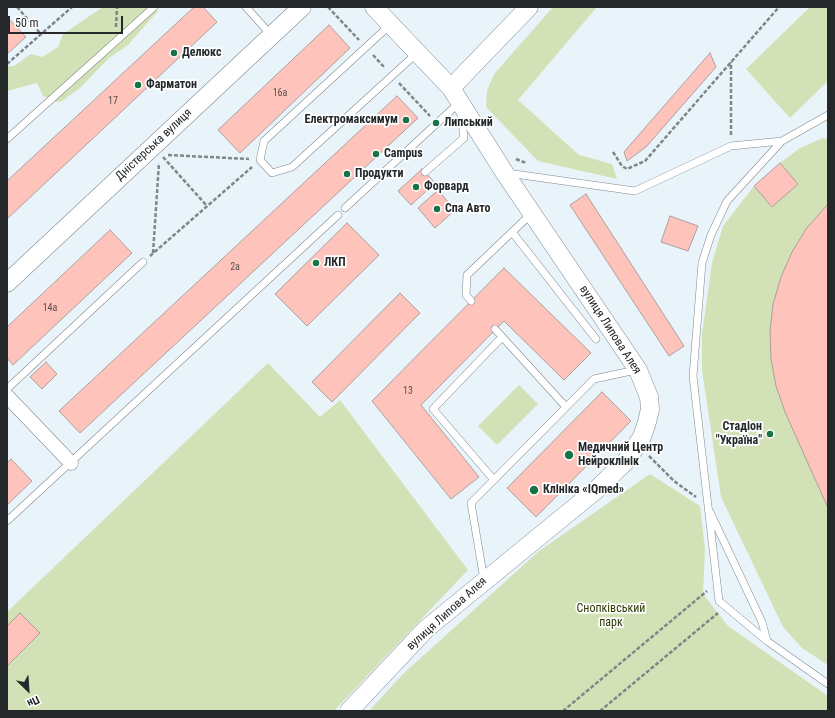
<!DOCTYPE html>
<meta charset="utf-8">
<style>
body{margin:0}
#map{position:relative;width:835px;height:718px;overflow:hidden;background:#e9f3fa;font-family:"Roboto Condensed",sans-serif}
canvas{display:block}
.frame{position:absolute;inset:0;border:8px solid #24282a;pointer-events:none}
.north{position:absolute;left:8px;top:670px;width:40px;height:40px;-webkit-text-stroke:3px #fff;paint-order:stroke;rotate:155deg;font-size:11px;font-weight:700;line-height:16px;text-align:center;color:#24282a}
.north::after{content:'';display:block;margin:auto;width:14px;height:18px;background:#24282a;clip-path:polygon(50% 0,100% 100%,50% 72%,0 100%)}
.scale{position:absolute;left:8px;top:16px;width:115px;height:18px;box-sizing:border-box;border:2px solid #24282a;border-top:0;padding-left:5px;font-size:12px;line-height:14px;white-space:nowrap;color:#24282a;-webkit-text-stroke:3px #fff;paint-order:stroke}
</style>
<div id="map">
<canvas width="835" height="718"></canvas>
<div class="frame"></div>
<div class="north">Пн</div>
<div class="scale">50 m</div>
</div>
<script>
const c = document.querySelector('canvas').getContext('2d');
c.lineJoin = 'round';
function paint(path, color) { c.fillStyle = color; c.fill(path, 'evenodd'); }
const shape = rows => new Path2D(rows.map(r => 'M' + r).join(''));
function trace(path, color, width, dash) { c.strokeStyle = color; c.lineWidth = width; c.lineCap = dash ? 'butt' : 'round'; c.setLineDash(dash || []); c.stroke(path); }
function label(font, color, halo, rows, align = 'center') {
  c.font = font + ' "Roboto Condensed",sans-serif'; c.lineWidth = 3.5; c.setLineDash([]); c.textBaseline = 'middle'; c.strokeStyle = halo; c.fillStyle = color; for (const [text, x, y, turn = 0] of rows) {
    c.save(); c.translate(x, y); c.rotate((+turn || 0) * Math.PI / 180); c.textAlign = isNaN(turn) ? turn : align; if (halo) c.strokeText(text, 0, 0); c.fillText(text, 0, 0); c.restore();
  }
}
const green = shape([
 [103,7,156,7,157,12,128,45,109,58,80,88,62,101,57,102,43,96,37,83,7,91,7,66,14,66,31,54,42,57,58,47,63,34],
 [553,7,597,7,518,100,579,155,612,164,617,179,538,161,486,107,487,90,495,73],
 [810,7,828,7,828,81,790,118,746,69],
 [823,138,828,139,828,665,802,648,783,627,721,497,702,370,702,334,712,263,723,226,754,186,780,163,800,148],
 [268,363,320,417,340,400,468,570,334,711,7,711,7,612],
 [519,385,538,404,497,445,478,426],
 [650,474,700,506,705,549,703,594,728,626,828,696,828,711,369,711,403,674,539,551]
]);
const building = shape([
 [194,7,203,7,217,22,7,219,7,181,194,7],
 [7,17,26,37,7,54,7,17],
 [329,25,350,48,240,153,218,130,329,25],
 [710,53,716,67,646,147,627,161,624,152,710,53],
 [397,96,418,118,80,433,59,411,397,96],
 [780,163,798,184,772,207,754,186,780,163],
 [422,169,435,183,411,205,398,191,422,169],
 [438,190,455,210,435,228,418,208,438,190],
 [586,194,684,346,669,356,570,205,586,194],
 [828,204,828,508,785,412,776,386,771,359,770,332,773,304,781,277,792,252,806,229,828,204],
 [670,216,698,226,688,251,661,242,670,216],
 [347,223,379,255,307,326,275,294,347,223],
 [110,230,132,253,13,365,7,358,7,327,110,230],
 [504,268,591,353,564,380,504,321,421,405,479,477,451,499,372,401,504,268],
 [400,293,420,313,332,402,312,382,400,293],
 [46,362,57,374,42,389,30,377,46,362],
 [602,392,631,421,536,517,507,488,602,392],
 [11,459,32,481,7,505,7,463,11,459],
 [20,613,40,633,7,666,7,626,20,613]
]);
const path = shape([
 [17,7,40,33],
 [328,7,359,40],
 [116,27,117,7],
 [373,55,385,68],
 [7,64,72,7],
 [399,83,430,116],
 [731,135,731,62],
 [613,152,622,166,627,169,645,161,779,7],
 [168,155,249,159],
 [163,157,207,206],
 [516,159,526,163],
 [153,253,159,163],
 [150,256,252,167],
 [649,456,674,481,696,497],
 [563,711,707,591],
 [600,711,718,613]
]);
const service = shape([
 [246,7,271,35],
 [390,25,264,141,260,160,272,173,292,167,417,53],
 [828,115,782,141,727,201,711,235,702,263,693,376,719,601,767,641,828,684],
 [7,139,154,7],
 [425,172,464,138,461,114],
 [507,173,635,191,731,146,782,141],
 [345,208,460,102],
 [512,232,596,339],
 [471,301,466,295,467,275,532,213],
 [495,329,566,407],
 [7,389,143,262],
 [494,480,433,409,502,337],
 [710,512,762,622,767,641],
 [7,521,338,215],
 [484,580,471,503,594,379,636,370]
]);
const minor = shape([
 [7,396,71,463]
]);
const tertiary = shape([
 [374,7,451,88],
 [7,283,302,7],
 [349,711,426,629,596,490,626,461,642,437,647,422,650,409,649,397,638,370,504,172,451,88,529,7]
]);
const markers = [
 [174,53,4,"#177246"],
 [138,85,4,"#177246"],
 [406,120,4,"#177246"],
 [436,123,4,"#177246"],
 [376,154,4,"#177246"],
 [347,174,4,"#177246"],
 [416,187,4,"#177246"],
 [437,209,4,"#177246"],
 [316,263,4,"#177246"],
 [770,434,4,"#177246"],
 [569,455,5,"#177246"],
 [534,490,5,"#177246"]
];
const numberNames = [
 ["16а",280,93],
 ["17",113,101],
 ["2а",235,267],
 ["14а",50,308],
 ["13",408,391]
];
const poiNames = [
 ["Делюкс",182,53],
 ["Фарматон",146,85],
 ["Електромаксимум",398,120,"right"],
 ["Липський",444,123],
 ["Campus",384,154],
 ["Продукти",355,174],
 ["Форвард",424,187],
 ["Спа Авто",445,209],
 ["ЛКП",324,263],
 ["Стадіон",762,427,"right"],
 ["\"Україна\"",762,441,"right"],
 ["Медичний Центр",578,448],
 ["Нейроклінік",578,462],
 ["Клініка «IQmed»",543,490]
];
const streetNames = [
 ["Дністерська вулиця",154,145,-43],
 ["вулиця Липова Алея",610,330,57],
 ["вулиця Липова Алея",447,614,-42]
];
const parkNames = [
 ["Снопківський",611,609],
 ["парк",611,623]
];
paint(green, '#d3e2b6');
paint(building, '#fec3bb');
trace(building, '#aca09f', 1);
trace(service, '#7f888e', 8);
trace(minor, '#7f888e', 15);
trace(tertiary, '#7f888e', 19);
trace(path, '#7f868a', 2.5, [4, 2]);
trace(service, '#fff', 7);
trace(minor, '#fff', 14);
trace(tertiary, '#fff', 18);
for (const [x, y, r, color] of markers) { const dot = new Path2D(); dot.arc(x, y, r, 0, 2 * Math.PI); c.fillStyle = color; c.fill(dot); trace(dot, '#fff', 1.5); }
label('10px', '#5a4f4e', null, numberNames);
label('bold 12px', '#24282a', '#fff', poiNames, 'left');
label('12px', '#24282a', '#fff', streetNames);
label('12px', '#2f3d03', '#fff', parkNames);
</script>
